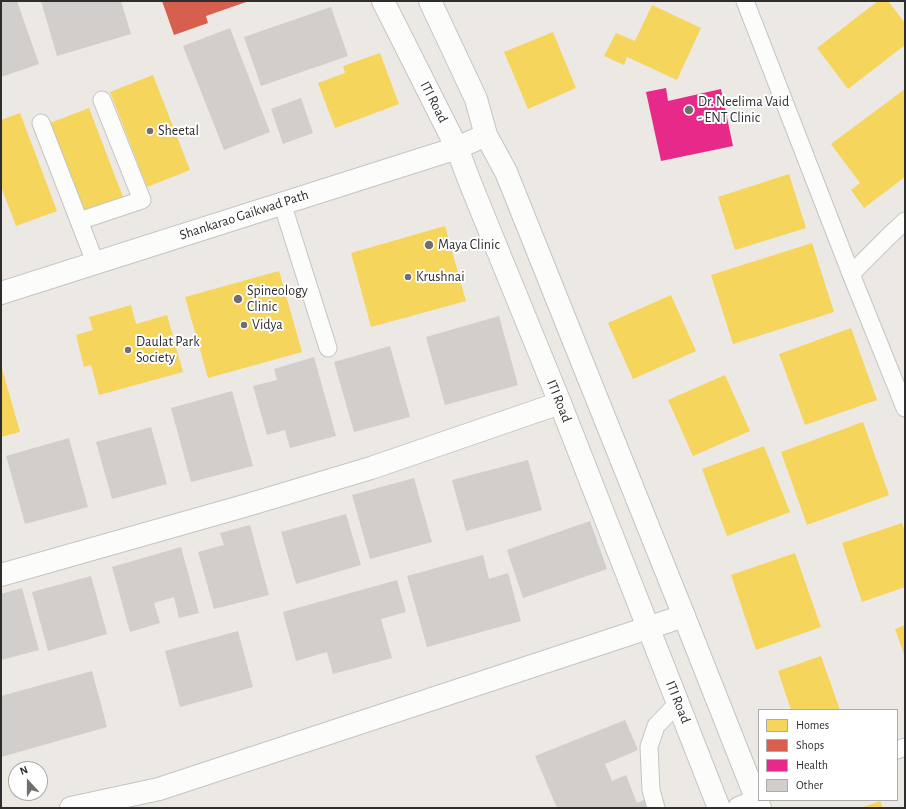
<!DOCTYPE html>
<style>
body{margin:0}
#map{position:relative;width:906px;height:809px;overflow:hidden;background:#ece8e4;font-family:"Alegreya Sans",sans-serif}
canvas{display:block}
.frame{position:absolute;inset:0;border:2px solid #2e2e2e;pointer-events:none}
.legend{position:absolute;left:758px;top:709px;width:140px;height:92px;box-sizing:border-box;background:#fff;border:1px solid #ababab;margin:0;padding:5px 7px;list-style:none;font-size:12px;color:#2e2e2e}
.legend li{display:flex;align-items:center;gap:8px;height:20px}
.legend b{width:20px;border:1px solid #ababab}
.north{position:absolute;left:8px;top:761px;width:40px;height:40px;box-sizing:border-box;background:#fff;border:1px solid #ababab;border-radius:50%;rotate:339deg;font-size:11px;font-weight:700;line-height:16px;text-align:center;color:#2e2e2e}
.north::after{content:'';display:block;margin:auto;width:14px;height:18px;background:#706f6e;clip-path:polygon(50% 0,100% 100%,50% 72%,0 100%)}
</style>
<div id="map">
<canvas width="906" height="809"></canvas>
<div class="frame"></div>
<ul class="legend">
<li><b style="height:11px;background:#f6d55c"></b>Homes</li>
<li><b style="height:11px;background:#d6604d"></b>Shops</li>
<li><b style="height:11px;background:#e7298a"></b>Health</li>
<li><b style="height:11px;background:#d1cecb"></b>Other</li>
</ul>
<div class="north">N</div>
</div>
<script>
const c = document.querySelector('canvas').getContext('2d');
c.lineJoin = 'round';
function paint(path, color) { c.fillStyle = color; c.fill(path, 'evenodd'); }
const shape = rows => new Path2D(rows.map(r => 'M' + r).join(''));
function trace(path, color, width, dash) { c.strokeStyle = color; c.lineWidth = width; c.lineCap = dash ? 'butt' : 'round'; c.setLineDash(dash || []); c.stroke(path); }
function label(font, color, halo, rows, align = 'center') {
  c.font = font + ' "Alegreya Sans",sans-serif'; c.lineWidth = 4; c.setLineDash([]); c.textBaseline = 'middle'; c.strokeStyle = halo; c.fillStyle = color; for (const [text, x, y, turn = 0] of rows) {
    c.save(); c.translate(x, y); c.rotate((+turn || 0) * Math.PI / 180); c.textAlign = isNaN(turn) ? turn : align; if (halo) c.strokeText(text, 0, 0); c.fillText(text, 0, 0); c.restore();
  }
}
const homes = shape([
 [878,1,888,1,905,23,905,45,848,89,817,48],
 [652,5,701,28,677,80,627,57,624,65,604,56,616,33,635,41],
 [553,32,576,88,528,109,504,52],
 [380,53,399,104,335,128,318,83,345,73,343,66],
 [153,75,190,170,147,187,110,92],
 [905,89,905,177,864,208,851,190,860,183,831,144],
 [89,108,123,197,85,212,50,123],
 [20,113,57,211,16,226,1,186,1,120],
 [789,174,806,228,735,250,718,197],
 [445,226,466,301,371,327,351,253],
 [812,243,834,312,733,344,711,275],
 [279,271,302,352,208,378,185,297],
 [671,295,696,351,633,379,608,323],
 [131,305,136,324,167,315,183,372,99,395,91,365,84,367,76,335,93,330,89,317],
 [851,328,877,400,805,425,779,354],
 [1,365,20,432,1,437],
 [725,375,750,431,693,456,668,400],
 [863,422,889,495,807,525,781,452],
 [764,446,790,512,727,536,702,469],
 [902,523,905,532,905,587,862,602,842,543],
 [795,553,821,627,756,650,731,575],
 [905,625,905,657,895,629],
 [821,656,840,710,791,710,778,671],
 [880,801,883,808,861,808]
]);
const shops = shape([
 [162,1,249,1,206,16,208,23,174,35]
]);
const health = shape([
 [666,88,668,101,721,89,733,146,661,161,646,92]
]);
const building = shape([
 [1,1,17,1,39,64,1,77],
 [41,1,121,1,131,34,57,56],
 [331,7,348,56,261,86,244,37],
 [230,28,270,132,224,150,183,46],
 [301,98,313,133,283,144,271,109],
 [499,316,518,385,445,405,426,337],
 [390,346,410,417,354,432,334,362],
 [314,357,336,436,290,448,285,430,267,435,253,386,277,380,274,369],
 [232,391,253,466,191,482,171,408],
 [151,427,167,484,112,499,96,442],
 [69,438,88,507,25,524,6,456],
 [528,460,542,510,466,531,452,480],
 [414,478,432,542,370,559,352,495],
 [346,514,361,565,296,584,281,532],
 [590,521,607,569,523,598,507,550],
 [250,525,269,595,214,609,198,552,224,545,220,533],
 [181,547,199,613,179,618,174,597,154,603,160,623,130,632,112,567],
 [483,555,489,579,508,573,521,621,427,647,407,576],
 [91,576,107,634,48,651,32,592],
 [397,580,406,612,381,619,392,658,333,674,327,652,296,661,283,612],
 [22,588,39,650,1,660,1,594],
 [238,631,253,687,180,707,165,651],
 [92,671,107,727,1,757,1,696],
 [625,720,638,750,605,764,612,781,626,775,637,803,646,799,650,808,571,808,571,807,569,808,557,808,535,756]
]);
const lane = shape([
 [745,1,851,274,905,408],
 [41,123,95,262],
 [282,203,328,348],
 [79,221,142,200,102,100],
 [851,274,890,235,905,221],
 [897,750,905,747],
 [656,808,651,790,649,747,656,726,678,703]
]);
const street = shape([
 [1,575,244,506,371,468,560,403],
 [71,808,159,789,684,616],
 [739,808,757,801]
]);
const secondary = shape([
 [383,1,457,148,471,185,560,403,719,808],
 [430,1,476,99,486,135,506,172,684,616,760,808],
 [1,293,457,148,486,135]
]);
const markers = [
 [689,110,5,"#706f6e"],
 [150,131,4,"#706f6e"],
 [429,245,5,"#706f6e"],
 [408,277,4,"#706f6e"],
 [238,299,5,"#706f6e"],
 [244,325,4,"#706f6e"],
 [128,350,4,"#706f6e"]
];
const streetNames = [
 ["ITI Road",434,102,63],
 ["Shankarao Gaikwad Path",244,215,-18],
 ["ITI Road",559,401,68],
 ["ITI Road",678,702,68]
];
const poiNames = [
 ["Dr. Neelima Vaid",698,102],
 ["- ENT Clinic",698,118],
 ["Sheetal",158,131],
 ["Maya Clinic",438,245],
 ["Krushnai",416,277],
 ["Spineology",247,291],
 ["Clinic",247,307],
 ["Vidya",252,325],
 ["Daulat Park",136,342],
 ["Society",136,358]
];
paint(homes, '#f6d55c');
paint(shops, '#d6604d');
paint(health, '#e7298a');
paint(building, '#d1cecb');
trace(lane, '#c5c4c5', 19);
trace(street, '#c5c4c5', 24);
trace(secondary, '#c5c4c5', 24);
trace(lane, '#fcfcfb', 17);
trace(street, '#fcfcfb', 22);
trace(secondary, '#fcfcfb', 22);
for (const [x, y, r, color] of markers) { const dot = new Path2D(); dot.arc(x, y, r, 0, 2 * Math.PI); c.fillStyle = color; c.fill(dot); trace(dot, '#fff', 1.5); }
label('14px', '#2e2e2e', '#fff', streetNames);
label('14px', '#2e2e2e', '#fff', poiNames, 'left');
</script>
